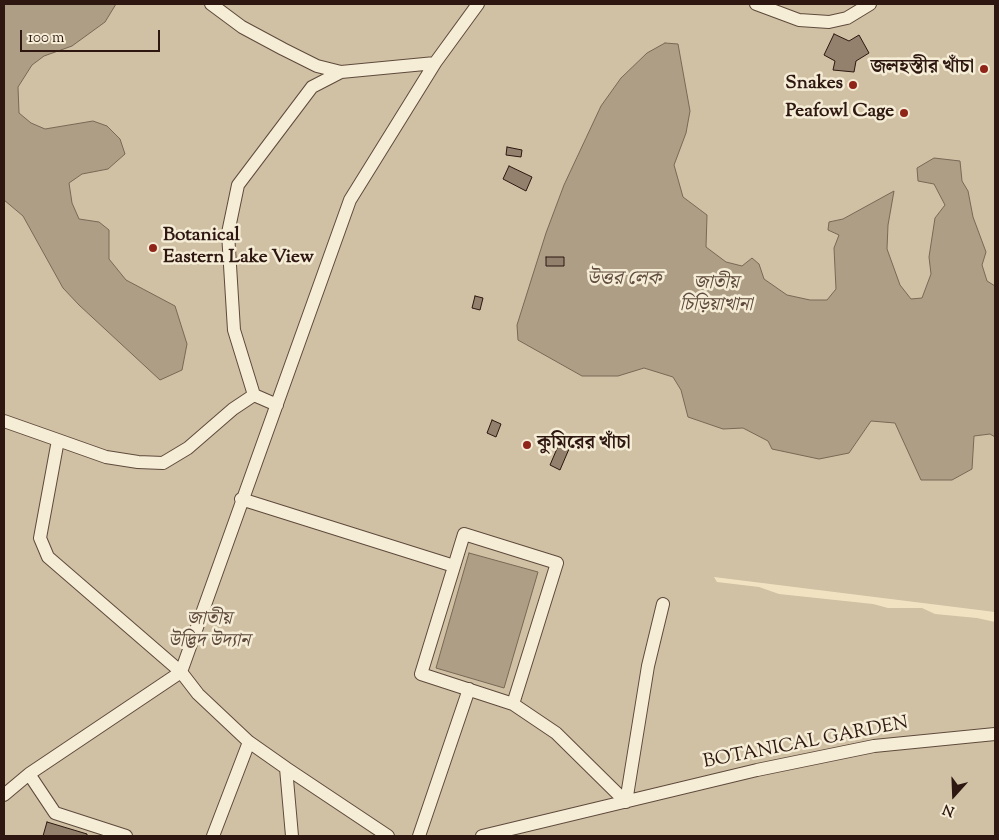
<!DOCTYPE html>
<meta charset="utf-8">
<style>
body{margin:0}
#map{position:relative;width:999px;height:840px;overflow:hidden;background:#f1e3c2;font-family:"Sorts Mill Goudy",serif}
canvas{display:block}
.frame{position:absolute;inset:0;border:5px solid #2d1710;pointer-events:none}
.north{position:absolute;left:929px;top:770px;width:50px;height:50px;-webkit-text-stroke:4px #f6edd7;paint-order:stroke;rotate:200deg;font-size:14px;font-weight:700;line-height:20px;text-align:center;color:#2d1710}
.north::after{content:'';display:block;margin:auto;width:18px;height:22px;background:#2d1710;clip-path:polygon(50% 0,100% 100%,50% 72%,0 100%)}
.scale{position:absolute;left:20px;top:30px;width:140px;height:22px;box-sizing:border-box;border:2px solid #2d1710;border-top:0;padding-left:6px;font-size:15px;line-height:18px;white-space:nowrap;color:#2d1710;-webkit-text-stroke:4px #f6edd7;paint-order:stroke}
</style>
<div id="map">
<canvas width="999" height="840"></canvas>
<div class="frame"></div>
<div class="north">N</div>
<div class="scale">100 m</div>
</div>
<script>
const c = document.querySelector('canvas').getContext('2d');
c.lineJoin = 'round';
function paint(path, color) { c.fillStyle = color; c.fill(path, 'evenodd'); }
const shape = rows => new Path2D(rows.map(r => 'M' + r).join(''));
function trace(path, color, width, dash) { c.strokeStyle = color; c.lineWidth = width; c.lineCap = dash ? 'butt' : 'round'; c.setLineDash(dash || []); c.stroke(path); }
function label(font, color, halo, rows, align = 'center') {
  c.font = font + ' "Sorts Mill Goudy","Noto Serif Bengali",serif'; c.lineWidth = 5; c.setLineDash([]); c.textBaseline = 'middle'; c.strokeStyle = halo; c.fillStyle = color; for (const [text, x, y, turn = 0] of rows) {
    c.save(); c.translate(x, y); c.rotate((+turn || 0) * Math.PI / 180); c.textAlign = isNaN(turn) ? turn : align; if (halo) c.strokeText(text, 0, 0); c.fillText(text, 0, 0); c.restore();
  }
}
const green = shape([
 [4,4,995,4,995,612,714,577,717,582,759,587,779,594,873,604,888,608,922,608,935,614,977,618,995,622,995,836,4,836]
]);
const water = shape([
 [4,4,116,4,105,22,72,46,44,56,32,65,18,87,19,113,31,123,45,129,93,121,107,126,120,139,125,154,108,169,82,174,69,183,72,203,79,219,99,222,109,230,109,259,126,280,175,306,187,344,182,370,160,380,79,305,63,288,23,216,4,200,4,4],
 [665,43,678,44,690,111,686,133,674,165,683,197,707,215,706,247,726,262,742,266,752,258,759,264,764,279,787,295,810,300,827,300,836,289,834,248,839,235,828,230,829,222,843,219,894,191,888,225,887,249,900,285,911,299,922,298,931,274,929,257,935,218,945,205,934,184,918,181,917,168,934,158,960,161,962,181,968,191,973,217,986,252,982,265,987,281,995,286,995,437,990,434,974,436,972,469,952,480,921,480,895,423,871,421,849,453,819,459,772,449,768,441,743,428,723,429,688,417,681,390,673,377,644,368,618,376,582,376,518,340,517,325,546,233,564,185,601,106,621,78,647,53,665,43],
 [469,553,538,572,504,688,436,668,469,553]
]);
const building = shape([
 [834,34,849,41,859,35,869,53,856,61,854,72,833,70,835,61,824,55,834,34],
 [507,147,522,150,521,157,506,155,507,147],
 [509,166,532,177,526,191,503,179,509,166],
 [546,257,564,257,564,266,546,266,546,257],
 [475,296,483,298,480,310,472,308,475,296],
 [492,420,501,424,496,437,487,433,492,420],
 [559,444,569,449,560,470,550,465,559,444],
 [47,822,87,834,87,836,43,836,47,822]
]);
const minor = shape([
 [211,4,242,27,283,49,317,66,341,72,435,63],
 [756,4,799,20,829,22,847,18,870,4],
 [277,405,254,395,234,330,228,233,238,185,312,87,341,72],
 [4,421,58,440,40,538,48,557,181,672,198,694,249,742,286,768,292,836],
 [58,440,106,457,138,462,163,463,188,448,233,409,254,395],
 [241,499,454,566],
 [181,672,350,200,435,63,478,4],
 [513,704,557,563,464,534,421,674,513,704,556,733,626,802],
 [286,768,388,836],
 [4,795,29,774],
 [626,802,648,666,663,604],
 [126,836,55,813,29,774,181,672],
 [213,836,249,742],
 [419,836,469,689],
 [482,836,757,770,874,746,995,734]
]);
const markers = [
 [984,69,5,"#8f2418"],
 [853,85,5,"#8f2418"],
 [904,113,5,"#8f2418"],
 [153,248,5,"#8f2418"],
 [527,445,5,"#8f2418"]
];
const poiNames = [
 ["জলহস্তীর খাঁচা",974,69],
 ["Snakes",843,85],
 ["Peafowl Cage",894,113],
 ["Botanical",163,237,"left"],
 ["Eastern Lake View",163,259,"left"],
 ["কুমিরের খাঁচা",537,445,"left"]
];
const parkNames = [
 ["জাতীয়",716,285],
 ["চিড়িয়াখানা",716,307],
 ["জাতীয়",209,621],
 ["উদ্ভিদ উদ্যান",209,643]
];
const streetNames = [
 ["BOTANICAL GARDEN",806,744,-11]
];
const waterNames = [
 ["উত্তর লেক",624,281]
];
paint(green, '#d0c0a4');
paint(water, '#ae9e85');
trace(water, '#7a6856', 1);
paint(building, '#93816d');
trace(building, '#2d1710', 1);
trace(minor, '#5e4a3c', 14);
trace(minor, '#f6edd7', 12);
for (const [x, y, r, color] of markers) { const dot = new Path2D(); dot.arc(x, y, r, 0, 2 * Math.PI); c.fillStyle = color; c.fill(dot); trace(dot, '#f6edd7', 2); }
label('bold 19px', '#2d1710', '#f6edd7', poiNames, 'right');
label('italic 19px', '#5e4a3c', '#f6edd7', parkNames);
label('19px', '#2d1710', '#f6edd7', streetNames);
label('italic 20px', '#614d3f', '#f6edd7', waterNames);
</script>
